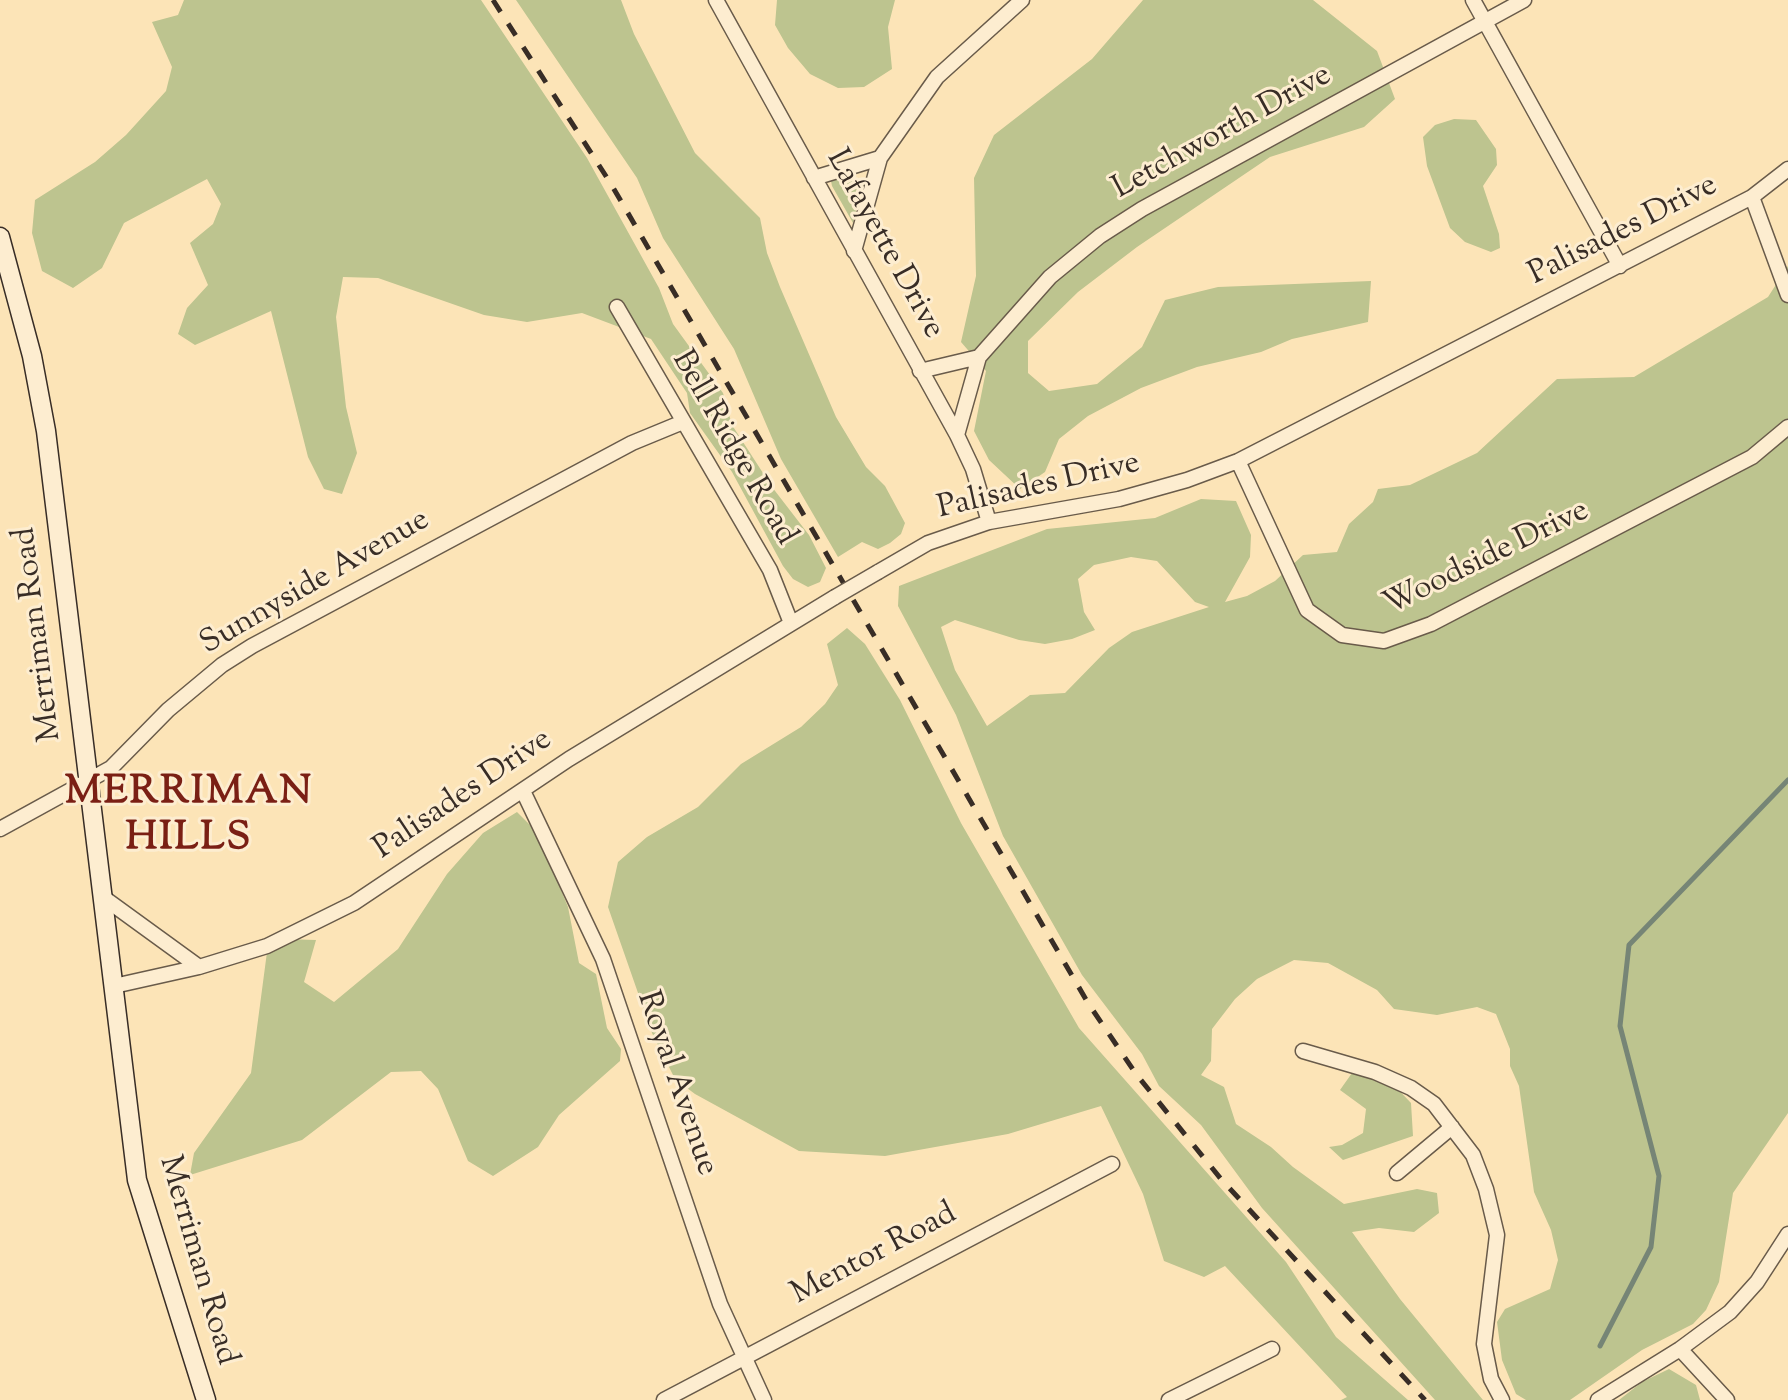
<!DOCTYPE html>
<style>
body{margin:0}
canvas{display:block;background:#fce4b7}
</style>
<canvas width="1788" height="1400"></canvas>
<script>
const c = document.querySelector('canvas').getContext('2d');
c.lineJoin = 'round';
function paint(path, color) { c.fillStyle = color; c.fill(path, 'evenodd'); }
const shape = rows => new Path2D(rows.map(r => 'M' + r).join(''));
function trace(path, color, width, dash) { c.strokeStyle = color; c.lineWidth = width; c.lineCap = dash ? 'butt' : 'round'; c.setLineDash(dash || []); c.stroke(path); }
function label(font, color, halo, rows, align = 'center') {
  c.font = font + ' "Sorts Mill Goudy",serif'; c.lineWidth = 6; c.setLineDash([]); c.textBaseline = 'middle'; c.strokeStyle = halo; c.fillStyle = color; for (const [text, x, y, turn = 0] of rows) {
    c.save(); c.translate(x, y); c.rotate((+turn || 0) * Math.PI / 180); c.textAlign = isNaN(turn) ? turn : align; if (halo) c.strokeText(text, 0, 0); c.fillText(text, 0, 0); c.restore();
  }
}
const green = shape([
 [184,0,481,0,587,158,659,288,673,324,723,393,732,425,772,487,809,535,826,568,820,582,808,587,793,579,783,566,732,472,690,413,687,393,651,339,582,313,527,322,484,315,378,278,343,277,336,317,346,407,357,453,342,494,324,489,308,457,271,311,195,345,178,334,187,308,208,285,190,243,213,224,221,204,207,179,124,223,102,268,73,288,42,271,32,233,35,200,95,162,126,135,166,91,172,67,152,22,178,15],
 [516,0,621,0,634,34,695,153,760,218,767,253,780,287,836,417,866,467,885,486,905,523,901,534,890,543,878,549,862,542,838,557,781,459,734,349,663,238,637,178],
 [777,0,895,0,888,27,892,69,864,87,838,88,810,74,788,48,775,25],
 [1143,0,1313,0,1377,51,1395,99,1364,127,1270,157,1137,247,1078,292,1028,341,1028,373,1049,391,1097,384,1142,347,1165,300,1218,287,1371,281,1368,322,1292,339,1261,352,1197,367,1141,388,1088,416,1059,439,1045,472,1020,489,989,460,974,431,986,371,961,342,976,276,974,178,994,135,1092,59],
 [1454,119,1476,120,1496,149,1497,165,1483,186,1499,234,1500,248,1491,252,1465,242,1450,228,1427,166,1423,137,1435,125],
 [836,179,861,180,864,184,853,223,832,186,831,181],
 [1788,266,1788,1113,1733,1193,1719,1282,1706,1310,1693,1324,1642,1350,1570,1400,1526,1400,1516,1394,1502,1360,1497,1322,1505,1309,1550,1289,1558,1260,1551,1230,1534,1192,1519,1086,1510,1066,1510,1049,1496,1014,1477,1007,1437,1015,1394,1009,1377,990,1328,963,1294,960,1257,979,1235,999,1212,1029,1211,1061,1201,1075,1224,1087,1236,1124,1271,1147,1293,1167,1344,1204,1417,1189,1437,1193,1439,1213,1414,1232,1379,1228,1352,1232,1400,1299,1483,1400,1435,1400,1262,1208,1201,1125,1159,1086,1142,1054,1082,975,1003,836,956,715,898,606,899,586,1047,529,1155,518,1201,499,1236,501,1251,535,1250,557,1225,602,1247,596,1275,581,1303,555,1337,552,1349,524,1373,502,1378,489,1410,485,1477,453,1557,379,1634,377,1768,297],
 [1131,557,1157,561,1195,602,1209,607,1132,632,1109,648,1065,693,1030,695,987,726,955,670,941,627,955,620,1019,640,1045,644,1072,639,1095,630,1084,612,1078,579,1094,565],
 [847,628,865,644,900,700,961,823,1079,1028,1286,1262,1336,1337,1408,1400,1341,1400,1347,1397,1225,1266,1204,1277,1164,1261,1143,1194,1101,1106,1008,1134,885,1156,799,1151,695,1094,675,1079,652,1033,608,907,618,862,647,837,698,807,741,764,801,727,825,704,838,685,827,644],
 [517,812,537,832,568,907,579,963,596,974,607,1028,621,1049,620,1061,559,1115,538,1147,493,1176,468,1161,438,1089,421,1071,391,1072,302,1140,190,1175,194,1153,251,1073,267,952,284,939,316,940,304,982,334,1002,398,949,447,874,483,833],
 [1352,1073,1389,1080,1411,1103,1413,1136,1343,1160,1329,1147,1342,1145,1363,1133,1366,1109,1340,1090],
 [1669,1369,1696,1385,1700,1400,1619,1400,1642,1382]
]);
const stream = shape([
 [1600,1346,1651,1247,1659,1176,1620,1026,1629,945,1788,780]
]);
const minor = shape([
 [716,0,957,435,973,469,989,522],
 [1473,0,1620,266],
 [814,178,880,158,937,77,1022,0],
 [1752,197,1788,295],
 [854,251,880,158],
 [617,307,770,570,791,623],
 [920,371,979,357,1050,277,1100,236,1142,209,1524,0],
 [957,435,979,357],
 [1238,461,1307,610,1342,635,1384,641,1431,624,1752,457,1788,427],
 [878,572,928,543,989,522,1119,499,1187,480,1238,461,1752,197,1788,169],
 [523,791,603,959,720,1304,764,1400],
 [0,829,111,768,168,710,222,665,252,646,632,443,683,422],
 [104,898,199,967,267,946,354,903,569,759,835,597],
 [114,986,199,967],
 [1303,1051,1375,1072,1411,1088,1434,1104,1473,1155,1486,1189,1497,1235,1484,1344,1491,1379,1502,1400],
 [1397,1173,1452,1127],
 [1680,1349,1727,1400],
 [664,1400,1112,1164],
 [1169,1400,1272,1349],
 [1598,1400,1680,1349,1730,1312,1757,1282,1788,1234]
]);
const secondary = shape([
 [0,237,32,356,46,431,137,1180,206,1400]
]);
const rail = shape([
 [493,0,611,184,1088,1003,1136,1074,1221,1179,1425,1400]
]);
const minorBridge = shape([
 [835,597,878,572]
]);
const streetNames = [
 ["Letchworth Drive",1223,134,-29],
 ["Palisades Drive",1624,232,-27],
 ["Lafayette Drive",883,245,61],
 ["Bell Ridge Road",732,449,60],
 ["Palisades Drive",1039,488,-13],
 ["Woodside Drive",1487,560,-26],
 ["Sunnyside Avenue",316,584,-30],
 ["Merriman Road",40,634,-97],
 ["Palisades Drive",464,796,-34],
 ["Royal Avenue",675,1084,71],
 ["Mentor Road",875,1256,-28],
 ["Merriman Road",196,1261,74]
];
const districtNames = [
 ["MERRIMAN",189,795],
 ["HILLS",189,841]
];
paint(green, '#bdc48f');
trace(stream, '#768576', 5);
trace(minor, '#695b4a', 17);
trace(secondary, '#382d26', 21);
trace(minor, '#fdedd0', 14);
trace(secondary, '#fdedd0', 18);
trace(rail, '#382d26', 5, [14, 14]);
trace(minorBridge, '#695b4a', 17, []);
trace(minorBridge, '#fdedd0', 14);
label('32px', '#382d26', '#fdedd0', streetNames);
c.letterSpacing = '2px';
label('bold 40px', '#7a1f14', '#fdedd0', districtNames);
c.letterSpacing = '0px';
</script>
